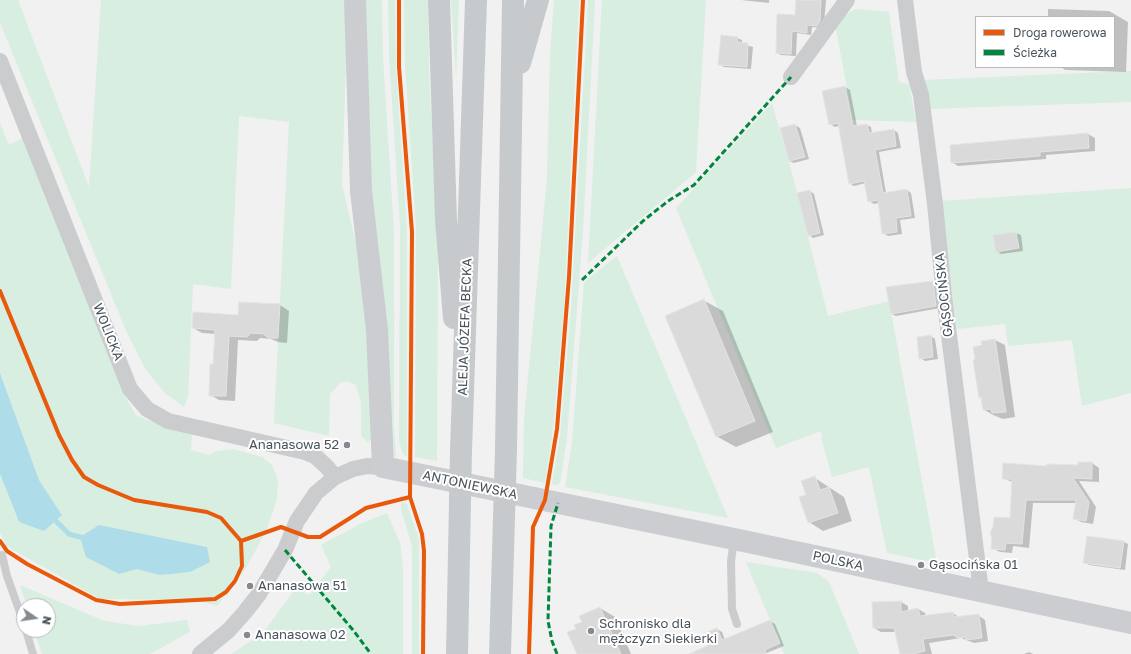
<!DOCTYPE html>
<meta charset="utf-8">
<style>
body{margin:0}
#map{position:relative;width:1131px;height:654px;overflow:hidden;background:#f1f1f1;font-family:"Golos Text",sans-serif}
canvas{display:block}
.legend{position:absolute;left:975px;top:16px;width:140px;height:52px;box-sizing:border-box;background:#fff;border:1px solid #b6babe;margin:0;padding:5px 7px;list-style:none;font-size:12px;color:#49535c}
.legend li{display:flex;align-items:center;gap:8px;height:20px}
.legend b{width:20px;border:1px solid #b6babe}
.north{position:absolute;left:16px;top:598px;width:40px;height:40px;box-sizing:border-box;background:#fff;border:1px solid #b6babe;border-radius:50%;rotate:103deg;font-size:11px;font-weight:700;line-height:16px;text-align:center;color:#49535c}
.north::after{content:'';display:block;margin:auto;width:14px;height:18px;background:#848a90;clip-path:polygon(50% 0,100% 100%,50% 72%,0 100%)}
</style>
<div id="map">
<canvas width="1131" height="654"></canvas>
<ul class="legend">
<li><b style="height:5px;background:#e8590c"></b>Droga rowerowa</li>
<li><b style="height:5px;background:#00873e"></b>Ścieżka</li>
</ul>
<div class="north">N</div>
</div>
<script>
const c = document.querySelector('canvas').getContext('2d');
c.lineJoin = 'round';
function paint(path, color) { c.fillStyle = color; c.fill(path, 'evenodd'); }
const shape = rows => new Path2D(rows.map(r => 'M' + r).join(''));
function trace(path, color, width, dash) { c.strokeStyle = color; c.lineWidth = width; c.lineCap = dash ? 'butt' : 'round'; c.setLineDash(dash || []); c.stroke(path); }
function label(font, color, halo, rows, align = 'center') {
  c.font = font + ' "Golos Text",sans-serif'; c.lineWidth = 4; c.setLineDash([]); c.textBaseline = 'middle'; c.strokeStyle = halo; c.fillStyle = color; for (const [text, x, y, turn = 0] of rows) {
    c.save(); c.translate(x, y); c.rotate((+turn || 0) * Math.PI / 180); c.textAlign = isNaN(turn) ? turn : align; if (halo) c.strokeText(text, 0, 0); c.fillText(text, 0, 0); c.restore();
  }
}
const green = shape([
 [0,0,18,0,89,187,101,0,348,0,342,184,362,269,374,438,367,442,361,436,361,402,356,385,347,381,340,383,330,394,329,436,274,423,289,122,239,116,231,289,193,284,188,397,184,407,164,392,146,370,127,333,0,23],
 [363,0,382,0,383,58,394,233,394,426,396,459,392,453,370,200],
 [388,0,395,0,396,68,407,230,407,456,403,455,399,441,400,226,389,55],
 [404,0,428,0,429,75,438,244,437,461,415,457,416,228,405,65],
 [451,0,459,0,456,78],
 [554,0,579,0,564,307,553,429,545,483,523,478,524,419,547,178,550,54],
 [588,0,595,0,583,231,567,438,560,483,557,485,552,484,560,436,571,310],
 [602,0,706,0,696,172,588,263],
 [856,9,889,12,899,82,909,84,916,122,853,120,835,24,842,16],
 [1131,71,1131,102,926,109,922,80],
 [772,103,791,169,828,316,889,301,937,563,887,553,869,467,832,477,821,438,822,436,821,431,776,448,676,208],
 [0,123,9,145,23,138,128,402,136,415,147,420,192,434,191,450,209,455,216,451,233,449,262,457,272,465,278,480,277,499,267,529,246,568,217,606,195,600,100,599,6,546,0,532,0,474,19,523,62,515,39,480,0,373],
 [1131,188,1131,393,1082,406,1072,340,1008,346,1005,324,957,329,940,201],
 [617,256,728,518,565,487,572,443,584,282],
 [401,502,407,504,419,539,419,654,412,654,412,546,401,509],
 [387,513,400,543,403,568,403,654,231,654,262,634,295,589,309,595,331,567,321,545,360,524],
 [746,562,817,573,829,582,859,654,784,654],
 [20,585,104,621,139,626,187,620,190,632,150,654,42,654,34,630,48,630,48,606,27,606]
]);
const water = shape([
 [0,373,39,480,62,515,44,531,19,522,0,474],
 [99,525,207,547,210,562,190,572,160,575,137,569,119,574,86,557,80,537]
]);
const shadow = shape([
 [741,0,769,0,769,3],
 [797,0,829,0,826,0,824,24,821,28,812,27,811,35,797,33,796,56,781,55,777,53,796,16],
 [1048,9,1109,11,1128,22,1126,72,1065,70,1061,67,1114,67,1114,17,1048,17],
 [737,38,742,40,742,44,753,47,751,69,724,67,719,64],
 [845,87,850,90,857,126,867,125,871,127,872,134,894,130,898,133,901,148,879,152,886,193,907,190,911,193,915,218,900,220,902,234,888,236,883,233,879,203,874,204,869,201,866,183,854,186,849,183,839,126,835,127,830,124],
 [795,125,800,128,809,159,794,163,789,161,781,129],
 [1088,134,1095,138,1095,151,1046,155,1046,159,958,166,952,162],
 [810,191,814,194,824,235,813,238,809,235],
 [1016,233,1021,235,1023,251,1001,254,997,251],
 [933,282,937,284,940,308,896,316,892,314],
 [703,300,723,311,773,432,736,447,716,436],
 [280,305,289,311,287,343,278,342,271,339,260,338,257,341,238,340,235,401,219,400,210,395,216,334,202,333,193,328],
 [931,336,935,339,938,359,925,361,920,358],
 [995,340,1005,345,1015,417,1003,419,993,415,983,409,982,398,980,397,976,360,983,346],
 [1079,463,1092,463,1099,468,1099,482,1079,481,1096,507,1093,524,1081,522,1074,518,1076,503,1033,503,1029,548,1013,546,1012,553,1000,552,992,548,993,538,1011,519,1012,482,1003,478,1048,467,1079,466],
 [815,478,844,497,852,521,823,531,809,522,807,496],
 [1124,542,1128,544,1125,570,1089,565,1084,562],
 [901,602,908,606,908,611,918,609,925,613,926,617,953,613,960,618,978,615,985,620,988,641,974,643,961,638,929,643,932,654,901,654,896,632,881,632,874,628],
 [600,608,615,617,631,654,578,654,577,630],
 [770,621,775,624,784,646,764,654,714,654,717,629,722,632,725,640],
 [1029,652,1033,654,1024,654]
]);
const stream = shape([
 [51,516,69,534,87,539]
]);
const building = shape([
 [796,0,821,0,820,21,817,26,807,25,807,33,792,31,791,54,776,53,777,14,795,15,796,0],
 [721,35,738,37,737,42,748,43,747,67,718,65,721,35],
 [845,86,853,126,867,124,869,133,894,129,896,146,875,150,883,193,907,189,911,216,896,218,897,232,882,234,878,200,868,202,864,181,849,184,838,123,829,125,822,91,845,86],
 [795,124,805,157,789,161,780,128,795,124],
 [1088,133,1089,148,1040,152,1040,156,951,163,950,145,1088,133],
 [810,190,820,233,808,236,797,193,810,190],
 [1016,232,1019,248,996,252,993,235,1016,232],
 [933,281,936,306,891,314,886,287,933,281],
 [704,299,755,421,716,437,665,316,704,299],
 [239,302,280,304,278,338,268,338,264,334,251,333,247,337,229,336,226,396,209,396,210,364,213,364,215,330,192,328,193,312,238,315,239,302],
 [931,335,933,357,919,359,917,337,931,335],
 [995,339,1006,412,992,413,991,409,983,410,981,397,979,398,973,360,975,359,973,347,982,345,981,341,995,339],
 [1078,462,1092,462,1092,479,1073,478,1089,502,1086,521,1073,519,1076,500,1026,500,1022,544,1006,543,1005,550,991,549,992,538,990,533,993,527,994,517,1010,518,1012,479,1002,479,1003,463,1047,466,1047,464,1078,465,1078,462],
 [815,476,820,490,829,487,838,513,808,523,799,497,806,495,801,481,815,476],
 [1087,536,1124,541,1120,568,1083,563,1087,536],
 [901,601,901,612,918,608,920,616,953,612,954,617,979,614,982,638,966,640,965,637,957,638,954,635,923,639,925,651,913,654,900,654,894,628,873,628,872,602,901,601],
 [600,607,621,654,577,654,567,632,576,629,574,625,582,622,579,616,600,607],
 [770,620,780,643,765,650,766,654,689,654,709,645,705,633,717,628,722,640,770,620]
]);
const lane = shape([
 [734,540,731,561,732,609,737,624],
 [2,555,7,576,24,624],
 [26,630,33,654]
]);
const street = shape([
 [905,0,914,72,921,95,935,204,944,295,981,591],
 [0,61,130,389,147,409,168,421,305,452,315,456,327,467,335,477],
 [791,77,847,0],
 [200,654,229,630,245,612,259,594,285,550,297,521,316,493,335,477,353,469,367,466,383,467]
]);
const secondary = shape([
 [355,0,361,191,377,330,383,467,734,539,1131,623]
]);
const primary = shape([
 [439,0,446,220,454,318],
 [520,63,538,0],
 [506,449,513,0],
 [461,451,476,0]
]);
const primaryBridge = shape([
 [457,654,461,451],
 [500,654,506,449]
]);
const quiet = shape([
 [582,280,643,221,668,201,694,185,791,77],
 [285,550,353,630,371,654],
 [557,654,552,641,548,621,551,526,558,503]
]);
const cycleway = shape([
 [399,0,399,67,412,232,410,497,422,534,424,551,423,654],
 [0,291,59,435,72,460,84,477,98,485,134,500,207,512,221,518,241,541,242,566,235,581,226,592,215,599,120,604,96,600,27,564,7,551,0,541],
 [241,541,281,527,308,537,320,537,366,508,410,497],
 [529,654,533,527,545,500,557,429,569,277,583,0]
]);
const markers = [
 [347,445,4,"#848a90"],
 [921,565,4,"#848a90"],
 [250,586,4,"#848a90"],
 [591,631,4,"#848a90"],
 [247,635,4,"#848a90"]
];
const streetNames = [
 ["GĄSOCIŃSKA",944,295,-96],
 ["ALEJA JÓZEFA BECKA",465,327,-88],
 ["WOLICKA",108,332,68],
 ["ANTONIEWSKA",470,485,12],
 ["POLSKA",838,561,12]
];
const poiNames = [
 ["Ananasowa 52",339,445,"right"],
 ["Gąsocińska 01",929,565],
 ["Ananasowa 51",258,586],
 ["Schronisko dla",599,624],
 ["mężczyzn Siekierki",599,639],
 ["Ananasowa 02",255,635]
];
paint(green, '#d7eee0');
paint(water, '#aedde9');
paint(shadow, '#0003');
trace(stream, '#aedde9', 5);
paint(building, '#dadadb');
trace(building, '#e2e3e3', 1);
trace(lane, '#cbccce', 8);
trace(street, '#cbccce', 16);
trace(secondary, '#cbcdd0', 22);
trace(primary, '#c7cacc', 22);
trace(primaryBridge, '#c7cacc', 22);
trace(quiet, '#00873e', 3, [6, 3]);
trace(cycleway, '#e8590c', 4);
for (const [x, y, r, color] of markers) { const dot = new Path2D(); dot.arc(x, y, r, 0, 2 * Math.PI); c.fillStyle = color; c.fill(dot); trace(dot, '#fff', 1.5); }
label('13px', '#49535c', '#fff', streetNames);
label('13px', '#49535c', '#fff', poiNames, 'left');
</script>
